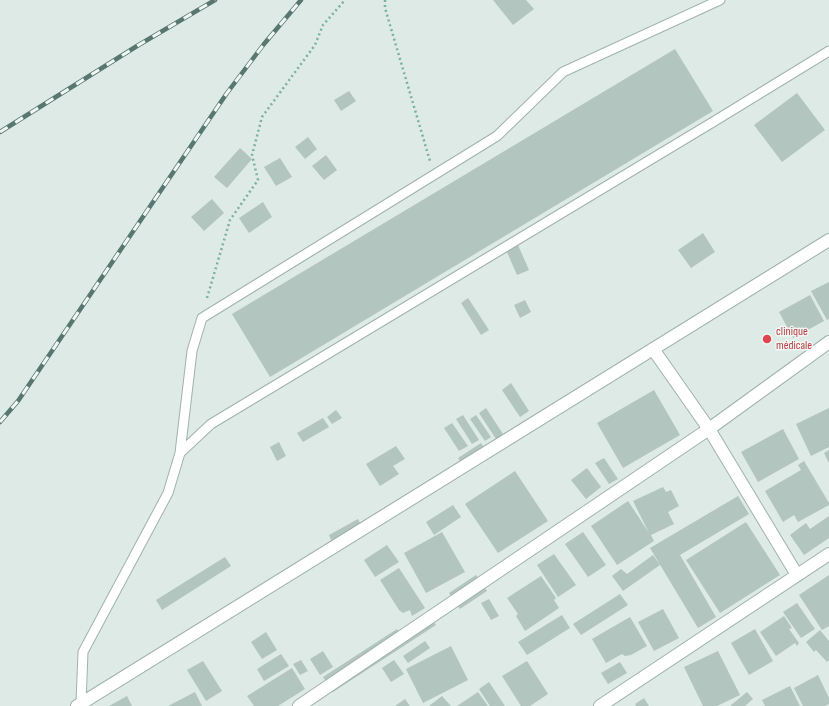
<!DOCTYPE html>
<meta charset="utf-8">
<style>
body{margin:0}
canvas{display:block;background:#ddeae5}
</style>
<canvas width="829" height="706"></canvas>
<script>
const c = document.querySelector('canvas').getContext('2d');
c.lineJoin = 'round';
function paint(path, color) { c.fillStyle = color; c.fill(path, 'evenodd'); }
const shape = rows => new Path2D(rows.map(r => 'M' + r).join(''));
function trace(path, color, width, dash) { c.strokeStyle = color; c.lineWidth = width; c.lineCap = dash ? 'butt' : 'round'; c.setLineDash(dash || []); c.stroke(path); }
function label(font, color, halo, rows, align = 'center') {
  c.font = font + ' "Sofia Sans Condensed",sans-serif'; c.lineWidth = 3; c.setLineDash([]); c.textBaseline = 'middle'; c.strokeStyle = halo; c.fillStyle = color; for (const [text, x, y, turn = 0] of rows) {
    c.save(); c.translate(x, y); c.rotate((+turn || 0) * Math.PI / 180); c.textAlign = isNaN(turn) ? turn : align; if (halo) c.strokeText(text, 0, 0); c.fillText(text, 0, 0); c.restore();
  }
}
const building = shape([
 [493,0,526,0,534,9,513,25],
 [675,49,713,111,270,377,232,314],
 [349,91,356,101,341,111,334,100],
 [797,93,825,130,782,162,754,125],
 [308,137,317,149,305,159,295,147],
 [240,148,252,159,227,188,214,177],
 [326,155,337,170,324,180,312,166],
 [280,158,292,177,276,186,264,167],
 [212,199,224,213,204,231,191,217],
 [263,202,272,217,249,233,239,218],
 [703,233,715,252,691,268,678,250],
 [518,245,529,270,517,275,506,250],
 [829,282,829,319,827,320,811,291],
 [810,295,824,321,793,338,779,312],
 [468,298,489,330,481,335,461,303],
 [525,300,531,312,520,318,514,305],
 [511,383,529,411,520,417,502,390],
 [654,390,680,435,623,468,597,423],
 [486,408,503,434,496,439,479,413],
 [829,408,829,447,811,456,796,424],
 [336,410,342,418,332,424,327,417],
 [463,415,479,440,472,444,456,419],
 [476,415,491,437,485,441,470,419],
 [323,418,329,427,303,442,297,433],
 [452,423,468,446,459,451,444,428],
 [783,429,799,459,758,482,741,452],
 [279,442,286,456,277,461,270,447],
 [481,443,486,451,463,466,458,458],
 [396,446,405,459,393,466,399,474,380,486,366,464],
 [829,450,829,463,824,453],
 [604,458,618,479,609,484,595,463],
 [804,461,829,503,829,505,798,522,794,515,783,522,765,491,801,470,798,465],
 [587,468,601,487,586,499,571,480],
 [515,471,548,521,498,553,465,504],
 [663,487,666,492,671,490,679,506,668,512,674,524,651,535,654,541,617,565,591,526,628,501,649,533,633,501],
 [738,496,749,514,680,555,716,617,698,628,650,548],
 [453,505,461,517,434,535,426,522],
 [829,516,829,538,804,555,790,535,806,523,810,529],
 [358,519,361,525,332,542,329,535],
 [746,522,780,575,720,613,686,560],
 [442,532,465,572,426,593,404,553],
 [583,532,606,565,588,577,565,544],
 [387,545,399,562,375,577,364,560],
 [554,554,576,585,558,597,537,565],
 [653,555,660,565,623,591,612,576,621,569,627,574],
 [225,557,231,566,162,610,156,600],
 [399,568,425,608,412,616,410,610,403,613,399,610,380,580],
 [476,575,487,591,460,609,449,593],
 [829,575,829,626,822,630,799,595],
 [541,576,556,598,554,600,559,608,525,631,516,616,518,614,507,598],
 [620,594,628,605,581,635,573,624],
 [489,599,499,616,491,620,481,603],
 [797,603,815,629,801,638,783,612],
 [663,609,679,638,654,651,638,622],
 [429,615,436,625,333,692,323,677,397,629,400,634],
 [562,615,570,628,527,655,518,642],
 [784,616,792,628,789,629,799,643,797,646,795,643,776,656,760,632],
 [630,617,647,646,631,655,625,656,622,654,606,663,592,639],
 [755,629,773,661,749,675,731,643],
 [820,630,829,641,829,660,827,662,816,650,814,652,806,642],
 [266,632,277,650,262,659,251,642],
 [425,641,430,648,408,663,403,656],
 [451,646,468,680,423,703,406,669],
 [323,651,333,667,320,675,310,659],
 [718,651,740,695,717,706,703,706,684,667],
 [281,654,289,666,264,681,257,669],
 [301,660,308,671,300,675,293,664],
 [394,660,404,674,391,682,382,668],
 [203,661,222,691,206,701,187,670],
 [527,661,548,694,530,706,521,706,502,676],
 [620,662,627,673,608,684,601,673],
 [292,668,305,689,278,706,254,706,247,696],
 [818,675,829,698,829,704,825,706,803,706,794,688],
 [489,682,505,706,490,706,479,689],
 [790,686,800,706,765,706,762,700],
 [195,692,202,706,168,706],
 [478,692,488,706,457,706],
 [747,692,753,699,745,706,730,706],
 [127,696,132,706,109,706],
 [442,696,451,706,429,706],
 [644,698,649,706,636,706,635,704],
 [405,699,410,706,395,706]
]);
const path = shape([
 [385,0,385,8,430,161],
 [207,298,230,220,258,180,252,155,262,117,315,45,323,25,345,0]
]);
const lane = shape([
 [180,453,211,424,713,122,829,51],
 [81,703,83,652,168,493,180,453,192,351,202,318,497,136,563,72,720,0]
]);
const street = shape([
 [653,349,709,429,797,575],
 [77,706,829,240],
 [299,706,709,429,829,342],
 [600,706,829,554]
]);
const rail = shape([
 [0,132,137,46,215,0],
 [0,422,18,401,227,93,264,44,301,0]
]);
const markers = [
 [767,339,5,"#e0444e"]
];
const healthNames = [
 ["clinique",776,332],
 ["médicale",776,346]
];
paint(building, '#b2c5be');
trace(lane, '#a0b2ac', 11);
trace(street, '#a0b2ac', 14);
trace(path, '#7bb0a2', 2.5, [2, 3]);
trace(lane, '#fff', 9);
trace(street, '#fff', 12);
trace(rail, '#587770', 4.5);
trace(rail, '#eef7f3', 3, [9]);
for (const [x, y, r, color] of markers) { const dot = new Path2D(); dot.arc(x, y, r, 0, 2 * Math.PI); c.fillStyle = color; c.fill(dot); trace(dot, '#eef7f3', 1.5); }
label('12px', '#be3a42', '#eef7f3', healthNames, 'left');
</script>
